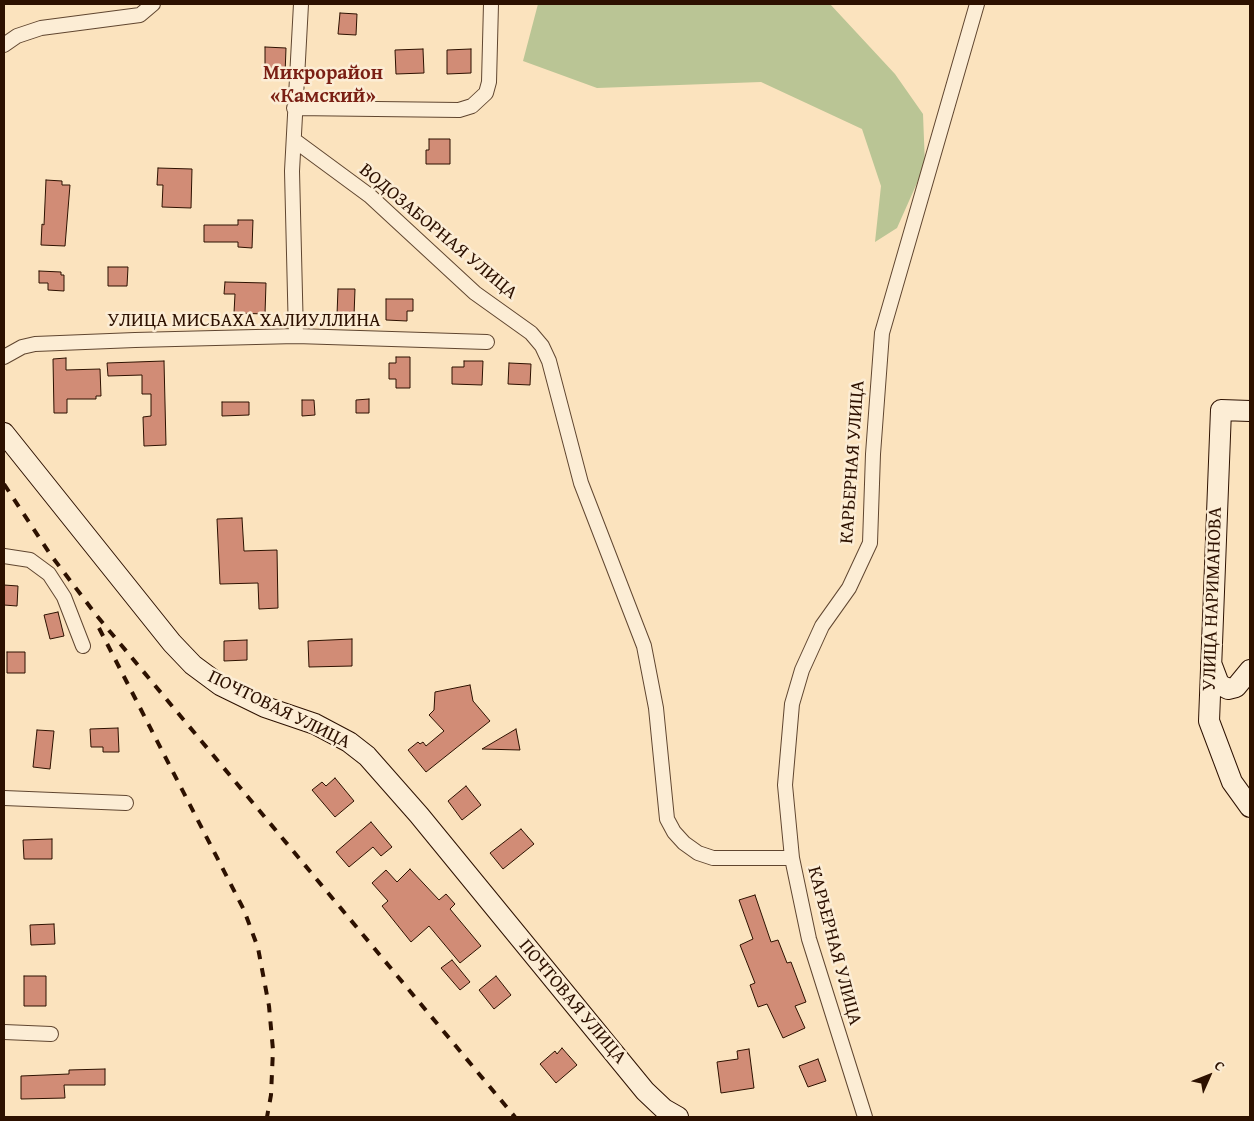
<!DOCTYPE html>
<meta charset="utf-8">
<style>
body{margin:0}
#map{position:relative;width:1254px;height:1121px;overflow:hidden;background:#fbe3be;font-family:"Gentium Book Plus",serif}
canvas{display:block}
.frame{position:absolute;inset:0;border:5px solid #2d1100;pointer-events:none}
.north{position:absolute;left:1184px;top:1051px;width:50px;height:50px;-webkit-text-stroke:4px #fcedd5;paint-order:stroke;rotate:46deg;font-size:14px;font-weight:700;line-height:20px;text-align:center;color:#2d1100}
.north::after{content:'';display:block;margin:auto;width:18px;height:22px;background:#2d1100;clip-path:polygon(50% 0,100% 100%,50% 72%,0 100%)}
</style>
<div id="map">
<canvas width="1254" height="1121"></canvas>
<div class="frame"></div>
<div class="north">С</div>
</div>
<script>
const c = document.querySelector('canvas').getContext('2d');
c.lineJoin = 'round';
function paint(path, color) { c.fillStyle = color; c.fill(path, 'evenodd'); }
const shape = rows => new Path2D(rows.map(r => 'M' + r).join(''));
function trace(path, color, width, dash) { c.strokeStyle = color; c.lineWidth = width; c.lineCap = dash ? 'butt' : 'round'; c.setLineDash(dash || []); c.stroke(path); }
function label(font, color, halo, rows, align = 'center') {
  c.font = font + ' "Gentium Book Plus",serif'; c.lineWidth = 5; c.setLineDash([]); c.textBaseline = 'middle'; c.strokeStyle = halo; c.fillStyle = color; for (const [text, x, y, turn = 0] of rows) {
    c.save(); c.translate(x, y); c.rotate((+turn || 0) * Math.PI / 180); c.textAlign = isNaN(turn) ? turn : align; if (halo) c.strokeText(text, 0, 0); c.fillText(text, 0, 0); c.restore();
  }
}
const green = shape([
 [538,4,830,4,895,74,923,114,925,165,897,228,875,242,881,186,862,129,761,82,597,88,523,61]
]);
const building = shape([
 [340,13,357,14,356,35,338,34,340,13],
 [265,47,286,48,285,75,265,74,265,47],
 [423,49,424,73,396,74,395,50,423,49],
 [471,49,471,73,447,74,447,50,471,49],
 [429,139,450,139,450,164,426,164,426,150,429,150,429,139],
 [158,168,192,169,191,208,162,207,163,185,157,185,158,168],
 [46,180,62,181,62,185,70,185,65,246,41,245,42,224,44,225,46,180],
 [238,220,253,220,252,248,238,247,238,242,204,242,204,225,238,225,238,220],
 [108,267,128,267,127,286,108,286,108,267],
 [39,271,61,272,61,275,64,275,64,291,48,290,48,283,39,283,39,271],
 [225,282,266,283,265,314,234,313,235,294,224,294,225,282],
 [338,289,355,289,354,316,337,315,338,289],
 [386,299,413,299,413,311,407,311,407,321,386,320,386,299],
 [396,357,410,357,410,388,396,388,396,379,389,379,389,363,396,363,396,357],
 [66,358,66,370,100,369,101,396,96,396,96,399,67,399,67,413,54,413,53,359,66,358],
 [164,361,166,445,144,446,143,417,151,416,151,394,142,394,142,375,108,376,107,363,164,361],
 [464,361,483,361,482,385,452,384,452,367,464,367,464,361],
 [509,363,531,364,530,385,508,384,509,363],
 [369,399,369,413,356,413,356,400,369,399],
 [302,400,314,400,315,415,302,416,302,400],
 [222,402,249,402,249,415,222,416,222,402],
 [242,518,244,551,277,550,278,608,259,609,258,583,220,584,217,519,242,518],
 [4,585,18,586,17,606,4,605,4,585],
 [58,612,64,636,50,639,44,615,58,612],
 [352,639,352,666,309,667,308,641,352,639],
 [247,640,247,660,224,661,224,641,247,640],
 [7,652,25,652,25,673,7,673,7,652],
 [470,685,473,701,490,721,426,772,408,750,418,742,420,744,423,742,426,746,444,731,429,715,434,710,435,692,470,685],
 [118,728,119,752,103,752,103,747,91,747,90,729,118,728],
 [516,729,520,750,482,749,516,729],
 [37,730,54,731,50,769,33,767,37,730],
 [335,778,354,801,335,817,312,790,322,782,326,786,335,778],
 [466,786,481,805,462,820,448,801,466,786],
 [371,822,392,847,381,856,373,847,349,867,336,852,371,822],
 [521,829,534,844,503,869,490,853,521,829],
 [52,839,52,859,24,859,23,840,52,839],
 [410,869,439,900,446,894,455,904,450,909,481,946,460,963,429,926,411,942,382,906,388,901,372,883,386,870,397,882,410,869],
 [755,895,771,942,778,940,787,963,791,962,806,1002,795,1006,805,1028,783,1038,767,1004,758,1007,750,985,755,983,740,945,753,939,739,900,755,895],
 [54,924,55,944,31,945,30,925,54,924],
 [452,960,470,982,460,990,441,968,452,960],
 [24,976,46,976,46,1006,24,1006,24,976],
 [496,976,511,995,494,1009,479,990,496,976],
 [562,1048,577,1065,556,1083,540,1064,555,1051,557,1054,562,1048],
 [749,1049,754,1088,721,1093,717,1062,738,1059,737,1051,749,1049],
 [818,1059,826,1081,808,1087,799,1066,818,1059],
 [105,1069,105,1085,64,1085,65,1098,21,1099,21,1076,69,1074,69,1070,105,1069]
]);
const street = shape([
 [4,45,17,36,41,28,140,15,153,4],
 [294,108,459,110,472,106,486,93,489,82,491,4],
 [294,140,370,196,475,293,531,333,542,346,549,361,581,483,644,646,656,708,667,819,674,832,684,843,698,853,713,858,792,858],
 [296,336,292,171,301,4],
 [4,357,22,347,35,344,135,340,296,336,487,342],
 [4,556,30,560,49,574,64,597,83,646],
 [4,798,126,803],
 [4,1032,51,1034],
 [865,1117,809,939,792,858,785,785,792,704,802,670,822,626,849,588,870,543,873,454,882,333,977,4]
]);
const secondary = shape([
 [1250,411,1221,410,1209,721,1232,782,1250,807],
 [4,433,172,643,193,665,220,685,265,707,315,724,349,742,367,756,419,815,645,1091,664,1109,678,1117],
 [1211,663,1219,684,1228,689,1236,687,1250,670]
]);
const rail = shape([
 [4,484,50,554,97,616,515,1117],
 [99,628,244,910,258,948,269,1006,273,1050,271,1095,267,1117]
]);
const streetNames = [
 ["ВОДОЗАБОРНАЯ УЛИЦА",438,232,40],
 ["УЛИЦА МИСБАХА ХАЛИУЛЛИНА",244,321],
 ["КАРЬЕРНАЯ УЛИЦА",853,462,-86],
 ["УЛИЦА НАРИМАНОВА",1213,599,-88],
 ["ПОЧТОВАЯ УЛИЦА",279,710,26],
 ["КАРЬЕРНАЯ УЛИЦА",834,946,75],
 ["ПОЧТОВАЯ УЛИЦА",572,1002,50]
];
const neighbourhoodNames = [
 ["Микрорайон",323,74],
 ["«Камский»",323,97]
];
paint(green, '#bac595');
paint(building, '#d18c76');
trace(building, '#2d1100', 1);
trace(street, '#604630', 16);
trace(secondary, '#2d1100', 22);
trace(street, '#fcedd5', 14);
trace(secondary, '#fcedd5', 20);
trace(rail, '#2d1100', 4, [9, 9]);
label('19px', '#2d1100', '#fcedd5', streetNames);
label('bold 20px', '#7a1f14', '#fcedd5', neighbourhoodNames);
</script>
